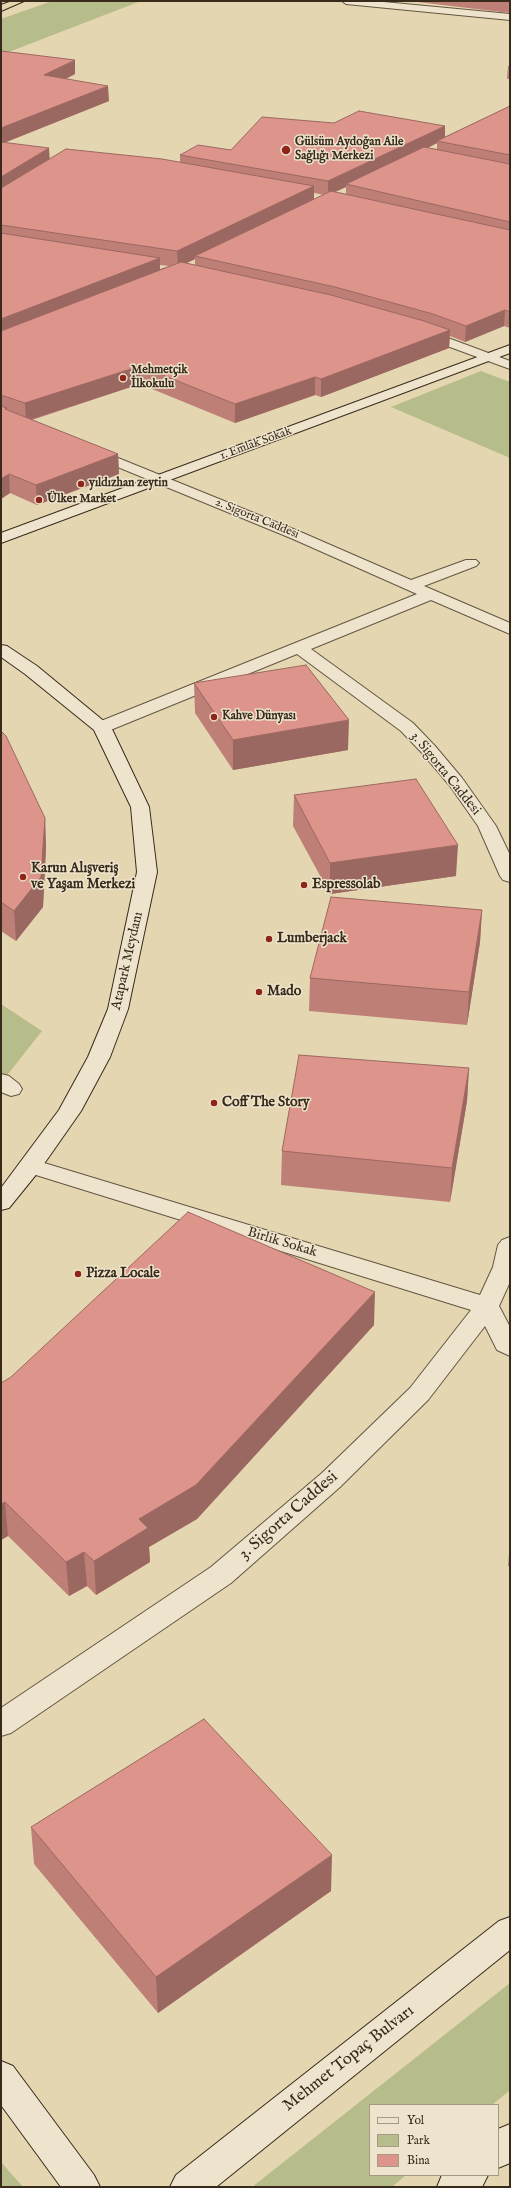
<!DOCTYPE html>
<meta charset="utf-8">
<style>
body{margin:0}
#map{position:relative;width:511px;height:2188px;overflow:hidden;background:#e5d6b2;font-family:"IM FELL English",serif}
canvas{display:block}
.frame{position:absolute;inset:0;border:2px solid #382b1b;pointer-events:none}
.legend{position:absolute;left:369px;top:2104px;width:130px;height:72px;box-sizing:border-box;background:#eee4cd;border:1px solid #a59a86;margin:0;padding:5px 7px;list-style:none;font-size:12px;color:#382b1b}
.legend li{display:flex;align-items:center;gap:8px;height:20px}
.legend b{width:20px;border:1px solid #a59a86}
</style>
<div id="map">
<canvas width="511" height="2188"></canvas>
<div class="frame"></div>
<ul class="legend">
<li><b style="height:5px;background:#eee4cd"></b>Yol</li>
<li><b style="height:11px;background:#b7bd8a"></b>Park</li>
<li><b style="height:11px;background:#dd948a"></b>Bina</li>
</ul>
</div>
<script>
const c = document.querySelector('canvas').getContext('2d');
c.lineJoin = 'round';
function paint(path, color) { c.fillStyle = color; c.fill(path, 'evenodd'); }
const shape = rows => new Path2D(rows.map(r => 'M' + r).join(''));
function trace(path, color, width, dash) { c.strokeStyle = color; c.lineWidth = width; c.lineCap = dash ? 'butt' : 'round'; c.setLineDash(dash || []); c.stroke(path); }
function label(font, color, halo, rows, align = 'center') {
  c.font = font + ' "IM FELL English",serif'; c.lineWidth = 3; c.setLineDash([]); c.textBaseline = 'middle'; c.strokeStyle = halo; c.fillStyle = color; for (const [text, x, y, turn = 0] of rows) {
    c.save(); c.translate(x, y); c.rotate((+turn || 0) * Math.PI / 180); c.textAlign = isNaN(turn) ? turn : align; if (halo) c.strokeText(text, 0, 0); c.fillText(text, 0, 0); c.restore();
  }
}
const green = shape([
 [52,1,141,1,1,55,1,19],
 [481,371,510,382,510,458,391,407],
 [1,1004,42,1031,1,1083],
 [510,1983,510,2090,492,2105,370,2105,370,2175,406,2175,392,2187,252,2187],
 [1,2162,23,2187,1,2187]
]);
const street = shape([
 [342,1,373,1,510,14,510,20,346,4,342,1],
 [421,328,510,361,510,369,417,335,415,332,417,329,421,328],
 [91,447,303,533,411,580,466,560,476,560,479,563,476,566,424,586,510,623,510,634,431,600,311,649,413,723,435,746,462,778,496,826,510,855,510,882,503,880,500,876,478,826,450,786,423,754,401,731,297,654,108,731,102,732,96,731,93,727,96,723,417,594,293,539,86,454,84,451,91,447],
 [1,1074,9,1076,19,1084,22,1089,19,1094,11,1096,1,1092,1,1074],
 [31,1159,480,1295,493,1267,498,1245,502,1240,510,1237,510,1282,499,1306,510,1327,510,1356,497,1350,485,1326,428,1400,340,1487,231,1583,11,1733,1,1736,1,1708,211,1567,322,1473,410,1388,471,1310,23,1171,20,1166,23,1161,31,1159]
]);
const secondary = shape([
 [510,345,510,353,1,543,1,533,510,345],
 [1,645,7,646,37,666,111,727,149,807,157,872,128,1009,110,1057,81,1111,39,1171,9,1208,1,1210,1,1188,59,1110,88,1057,108,1009,137,872,131,807,94,730,25,674,1,657,1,645],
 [510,1917,510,1950,216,2187,170,2187,176,2175,499,1921,510,1917],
 [1,2061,13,2066,94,2175,100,2187,61,2187,1,2105,1,2061],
 [510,2124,510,2163,498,2168,498,2129,510,2124],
 [442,2175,488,2175,482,2187,437,2187,442,2175]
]);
const highway = shape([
 [12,1,24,1,1,11,1,5,12,1]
]);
const wall = shape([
 [409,1,510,1,510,13],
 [1,51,75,74,66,79,109,101,4,143,49,159,180,162,180,155,231,150,445,137,510,106,510,328,504,326,465,342,450,336,449,348,321,397,315,395,235,423,140,384,32,420,118,454,119,474,37,505,10,493,1,499],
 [437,143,437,149,428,148],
 [346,187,346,194,335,192],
 [314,193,324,195,314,200],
 [195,259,195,265,187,263],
 [160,265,169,266,160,269],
 [510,65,510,79,507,79,508,66],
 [194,683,348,750,233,770,195,713],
 [1,731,45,818,46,847,43,907,16,941,1,931],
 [294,795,456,876,330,894,293,826],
 [482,910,480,942,467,1025,309,1011,310,978],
 [469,1068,467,1101,450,1202,281,1185,282,1151],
 [374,1325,197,1519,149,1547,150,1562,96,1595,87,1586,69,1596,8,1536,1,1540,1,1383],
 [510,1541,510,1567,508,1566],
 [31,1827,331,1891,158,2013,34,1864]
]);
const shadedWall = shape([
 [75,60,75,74,45,89,44,75],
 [108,86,109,101,1,144,1,128],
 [445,126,445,140,437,141,437,143,349,185,346,184,346,187,328,195,328,181],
 [49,148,50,163,1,193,1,177],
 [314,186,314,202,195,256,195,259,178,267,177,251],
 [160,258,160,275,1,337,1,319],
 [505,310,504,326,465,342,466,326],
 [450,330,449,348,321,397,321,379],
 [140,366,140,384,26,421,25,403],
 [315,377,315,395,235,423,235,404],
 [118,454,119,474,37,505,36,485],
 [9,474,10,493,1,499,1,479],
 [349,720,348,750,233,770,233,740],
 [45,818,46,847,43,907,16,941,14,911],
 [458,845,456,876,330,894,330,863],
 [482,910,480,942,467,1025,469,992],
 [469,1068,467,1101,450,1202,452,1168],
 [375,1292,374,1325,197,1519,149,1547,150,1562,96,1595,94,1561],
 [5,1502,8,1536,1,1540,1,1504],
 [84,1552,87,1586,69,1596,66,1562],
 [332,1855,331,1891,158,2013,156,1977]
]);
const building = shape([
 [1,51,75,60,44,75,108,86,1,128,1,51],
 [510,106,510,155,437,141,510,106],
 [359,111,445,126,328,181,180,155,198,145,231,150,262,117,334,123,359,111],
 [1,142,49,148,1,177,1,142],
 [424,147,510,164,510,222,346,184,424,147],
 [66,149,162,159,314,186,177,251,1,225,1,188,66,149],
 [331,191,510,230,510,312,505,310,466,326,433,314,335,287,195,256,331,191],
 [1,233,160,258,1,319,1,233],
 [181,262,331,295,424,321,450,330,321,379,315,377,235,404,140,366,25,403,1,395,1,331,181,262],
 [1,406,7,408,5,409,118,454,36,485,9,474,1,479,1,406],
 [306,665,349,720,233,740,194,683,306,665],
 [1,731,6,736,45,818,41,877,14,911,1,902,1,731],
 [416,779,458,845,330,863,294,795,416,779],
 [331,897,482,910,469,992,310,978,331,897],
 [299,1055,469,1068,452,1168,282,1151,299,1055],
 [188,1212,375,1292,196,1485,139,1519,148,1528,94,1561,84,1552,66,1562,5,1502,1,1504,1,1383,11,1377,188,1212],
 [204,1719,332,1855,156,1977,31,1827,204,1719]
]);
const markers = [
 [286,150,5,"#8f2418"],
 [123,378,4,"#8f2418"],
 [81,484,4,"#8f2418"],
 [39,500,4,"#8f2418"],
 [214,717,4,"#8f2418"],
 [23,877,4,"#8f2418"],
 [304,885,4,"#8f2418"],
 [269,939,4,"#8f2418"],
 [259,992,4,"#8f2418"],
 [214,1103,4,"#8f2418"],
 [78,1274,4,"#8f2418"]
];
const farPoinames = [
 ["Gülsüm Aydoğan Aile",295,143],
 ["Sağlığı Merkezi",295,157],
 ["Mehmetçik",131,371],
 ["İlkokulu",131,385],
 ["yıldızhan zeytin",89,484],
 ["Ülker Market",47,500],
 ["Kahve Dünyası",222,717]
];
const farStreetnames = [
 ["1. Emlak Sokak",256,444,-20],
 ["2. Sigorta Caddesi",257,519,22]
];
const streetNames = [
 ["3. Sigorta Caddesi",445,774,51],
 ["Atapark Meydanı",128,961,-77],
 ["Birlik Sokak",282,1243,17]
];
const poiNames = [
 ["Karun Alışveriş",31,869],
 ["ve Yaşam Merkezi",31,885],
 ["Espressolab",312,885],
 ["Lumberjack",277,939],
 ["Mado",267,992],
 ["Coff The Story",222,1103],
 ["Pizza Locale",86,1274]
];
const nearStreetnames = [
 ["3. Sigorta Caddesi",289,1516,-41],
 ["Mehmet Topaç Bulvarı",349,2059,-38]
];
paint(green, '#b7bd8a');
trace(street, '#635641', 2);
trace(secondary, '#382b1b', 2);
trace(highway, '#382b1b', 2);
paint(street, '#eee4cd');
paint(secondary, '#eee4cd');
paint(highway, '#e5d6b2');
paint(wall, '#be7f77');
paint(shadedWall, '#9b6861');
paint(building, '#dd948a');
trace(building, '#9b6861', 1);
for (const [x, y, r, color] of markers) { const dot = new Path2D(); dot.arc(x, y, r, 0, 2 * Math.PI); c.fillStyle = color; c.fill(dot); trace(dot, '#eee4cd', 1.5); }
label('bold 12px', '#382b1b', '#eee4cd', farPoinames, 'left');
label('12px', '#382b1b', '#eee4cd', farStreetnames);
label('14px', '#382b1b', '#eee4cd', streetNames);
label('bold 14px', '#382b1b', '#eee4cd', poiNames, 'left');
label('17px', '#382b1b', '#eee4cd', nearStreetnames);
</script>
